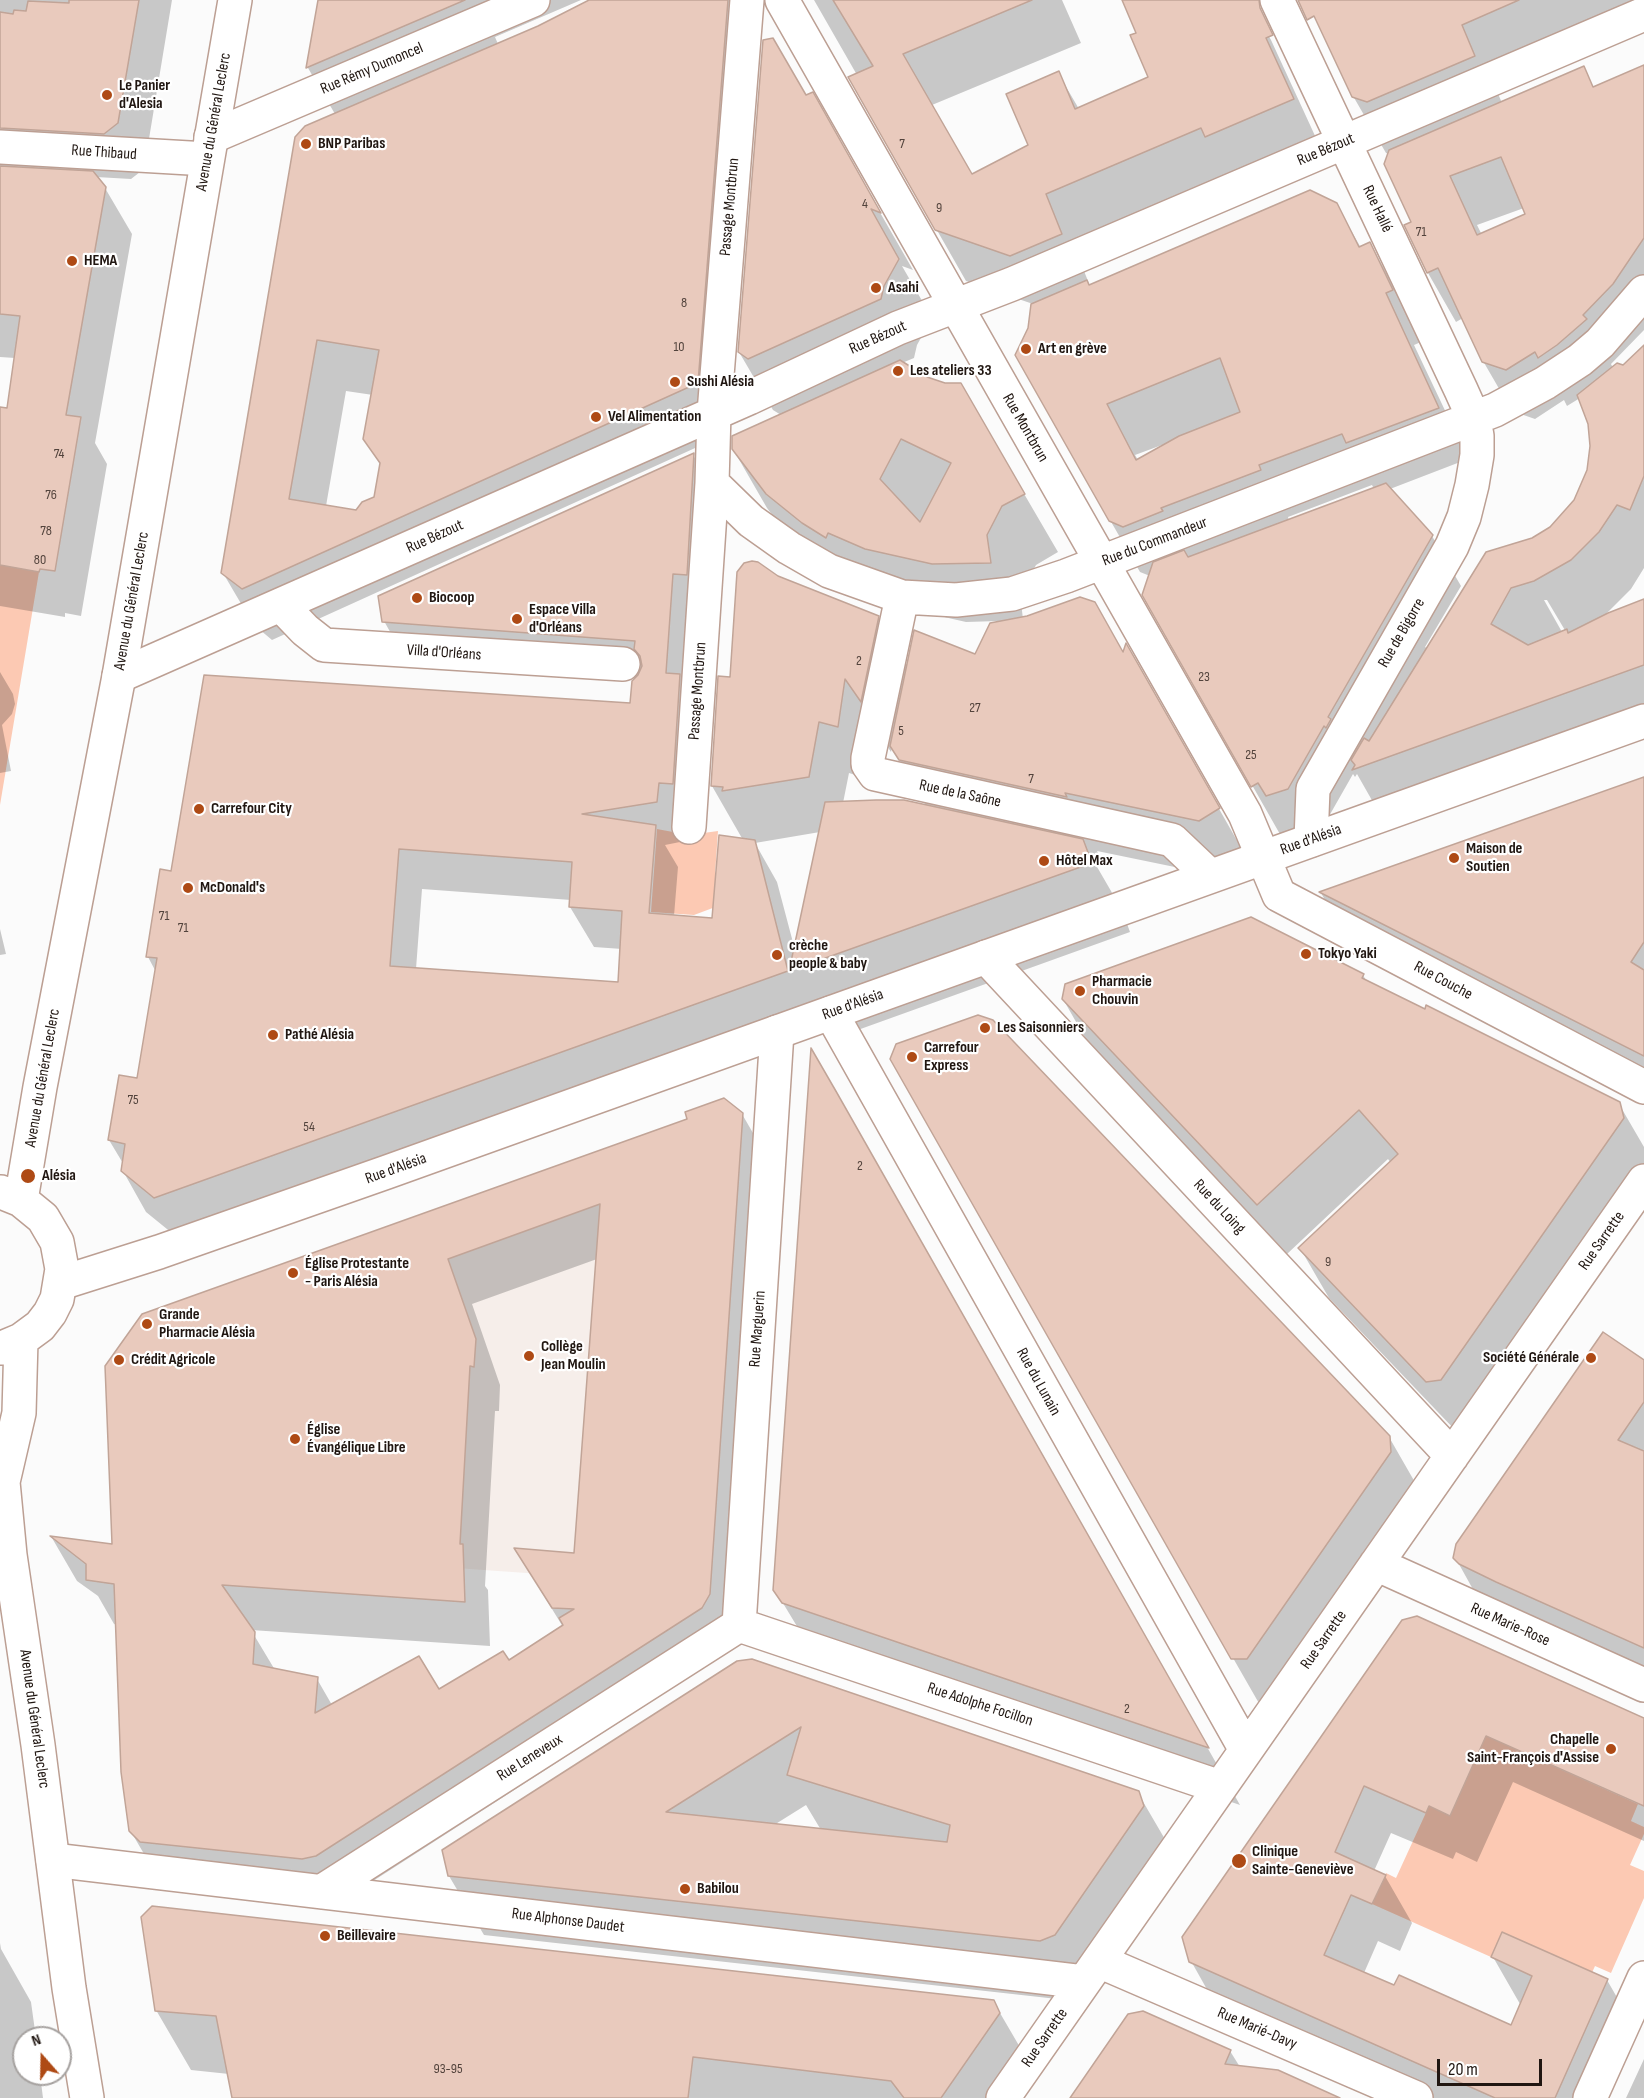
<!DOCTYPE html>
<meta charset="utf-8">
<style>
body{margin:0}
#map{position:relative;width:1644px;height:2098px;overflow:hidden;background:#fbfbfb;font-family:"Sofia Sans Condensed",sans-serif}
canvas{display:block}
.north{position:absolute;left:12px;top:2026px;width:60px;height:60px;box-sizing:border-box;background:#fff;border:2px solid #a6a2a0;border-radius:50%;rotate:340deg;font-size:16px;font-weight:700;line-height:24px;text-align:center;color:#201611}
.north::after{content:'';display:block;margin:auto;width:21px;height:27px;background:#ae4a15;clip-path:polygon(50% 0,100% 100%,50% 72%,0 100%)}
.scale{position:absolute;left:1437px;top:2059px;width:105px;height:27px;box-sizing:border-box;border:3px solid #201611;border-top:0;padding-left:8px;font-size:18px;line-height:21px;white-space:nowrap;color:#201611;-webkit-text-stroke:4px #fff;paint-order:stroke}
</style>
<div id="map">
<canvas width="1644" height="2098"></canvas>
<div class="north">N</div>
<div class="scale">20 m</div>
</div>
<script>
const c = document.querySelector('canvas').getContext('2d');
c.lineJoin = 'round';
function paint(path, color) { c.fillStyle = color; c.fill(path, 'evenodd'); }
const shape = rows => new Path2D(rows.map(r => 'M' + r).join(''));
function trace(path, color, width, dash) { c.strokeStyle = color; c.lineWidth = width; c.lineCap = dash ? 'butt' : 'round'; c.setLineDash(dash || []); c.stroke(path); }
function label(font, color, halo, rows, align = 'center') {
  c.font = font + ' "Sofia Sans Condensed",sans-serif'; c.lineWidth = 4.5; c.setLineDash([]); c.textBaseline = 'middle'; c.strokeStyle = halo; c.fillStyle = color; for (const [text, x, y, turn = 0] of rows) {
    c.save(); c.translate(x, y); c.rotate((+turn || 0) * Math.PI / 180); c.textAlign = isNaN(turn) ? turn : align; if (halo) c.strokeText(text, 0, 0); c.fillText(text, 0, 0); c.restore();
  }
}
const built = shape([
 [651,1132,599,1578,411,1565,423,1214]
]);
const green = shape([
 [0,565,39,572,0,805],
 [657,829,689,835,718,831,715,875,728,877,718,906,694,915,651,912],
 [1486,1736,1638,1804,1631,1821,1644,1827,1644,1834,1630,1865,1644,1871,1644,1898,1611,1973,1595,1966,1590,1977,1561,1958,1502,1932,1491,1957,1372,1904,1386,1873,1396,1878,1429,1806,1450,1816]
]);
const shadow = shape([
 [0,0,172,0,144,169,131,179,96,177,105,188,132,234,95,443,107,464,81,616,65,613,65,617,0,606,0,408,8,409,15,358,0,357],
 [320,0,581,0,495,37,498,44,601,0,750,0,726,434,272,640,253,624,223,573,335,114,308,68],
 [346,391,373,395,365,439,381,466,376,498,356,511,326,506],
 [814,0,1062,0,1081,43,932,105,972,176,1030,146,1058,73,1079,109,1150,78,1138,33,1124,0,1248,0,1271,40,1322,151,1074,246,1090,286,1336,204,1361,248,1370,244,1399,295,1421,342,1414,345,1468,459,1390,489,1432,536,1461,586,1425,647,1428,649,1533,540,1551,528,1575,500,1588,471,1591,446,1589,424,1580,398,1567,406,1564,400,1535,419,1512,411,1483,361,1463,318,1456,322,1428,273,1406,226,1413,223,1389,154,1386,153,1353,96,1308,0,1644,0,1493,82,1502,103,1583,68,1594,88,1644,67,1644,330,1611,364,1613,368,1623,367,1644,345,1644,568,1631,589,1603,617,1644,601,1644,733,1386,825,1357,774,1355,777,1353,774,1316,839,1281,836,1144,595,1150,576,1140,572,1110,520,1029,328,1033,304,966,281,850,78,857,75],
 [1524,208,1527,215,1482,235,1477,225],
 [1162,445,1163,447,1138,460,1135,455],
 [1372,485,1374,489,1289,521,1288,517],
 [1544,600,1547,600,1566,632,1562,632],
 [812,94,913,270,902,266,932,318,917,345,914,358,902,363,926,379,945,384,960,384,1058,552,1036,565,1020,594,1023,619,1124,654,1159,703,1252,867,1233,879,1097,851,1099,855,1089,853,1122,910,1130,932,830,1040,810,1012,178,1238,146,1212,123,1171,124,1165,109,1140,138,1080,156,972,148,957,172,873,631,704,636,679,407,662,384,621,693,455,717,495,680,842,665,845,678,867,674,916,714,919,743,840,712,786,731,678,778,577,878,617,908,668,976,656,999,623,999,621,966,622,900,607,801,553,767,508,733,449,781,415,773,410,739,352,805,97],
 [875,728,891,752,892,747,926,806,843,803,849,773,868,779],
 [820,832,795,950,777,882,755,843],
 [422,889,571,900,570,907,594,947,622,949,620,984,416,969],
 [0,672,13,694,15,704,12,714,2,725,11,771,0,773],
 [1644,778,1644,1099,1356,954,1321,893],
 [0,929,6,954,0,955],
 [1363,975,1367,982,1619,1104,1644,1147,1644,1180,1456,1431,1329,1298,1300,1248,1391,1163,1388,1159,1287,1254,1092,1050,1063,999],
 [844,1108,1240,1805,818,1661,775,1590],
 [742,1114,768,1159,735,1640,727,1653,342,1901,157,1876,130,1830,117,1625,114,1624,98,1596,77,1581,52,1538,114,1546,107,1367],
 [597,1259,575,1555,516,1550,563,1627,509,1662,439,1691,332,1705,317,1679,275,1670,251,1630,490,1646,488,1590,485,1586,495,1411,499,1411,500,1385,472,1304],
 [1644,1362,1644,1680,1480,1602,1455,1557],
 [1389,1437,1424,1498,1268,1719,1233,1658],
 [1403,1622,1644,1719,1644,1841,1513,1782,1477,1862,1456,1852,1453,1859,1391,1833,1374,1871,1385,1876,1412,1923,1400,1951,1378,1941,1364,1973,1395,1987,1511,2027,1520,2004,1493,1957,1607,1980,1634,2027,1603,2098,1418,2098,1218,2009,1191,1961],
 [738,1662,1138,1793,1173,1853,1075,2001,484,1935,449,1876],
 [806,1805,821,1830,774,1825],
 [0,1943,1,1949,31,2002,36,2038,24,2038,24,2074,40,2074,43,2098,0,2098],
 [993,2001,1028,2061,1017,2098,233,2098,229,2074,191,2070,156,2010],
 [1230,2051,1240,2067,1337,2098,1071,2098],
 [1644,2059,1644,2098,1626,2098]
]);
const building = shape([
 [69,0,139,0,118,123,104,134,0,128,0,12,13,14,14,10,26,11,28,1,69,3,69,0],
 [318,0,465,0,306,68,318,0],
 [589,0,728,0,698,383,242,589,221,573,295,137,305,126,538,26,589,0],
 [317,340,379,350,363,439,380,463,374,497,362,502,356,510,289,499,317,340],
 [833,0,1032,0,903,54,972,174,1028,145,1006,94,1059,71,1075,109,1148,77,1130,35,1136,33,1122,0,1259,0,1260,8,1273,35,1266,38,1294,99,1205,137,1201,128,1046,194,1062,234,1010,256,935,230,848,77,873,66,833,0],
 [1298,0,1519,0,1462,25,1475,56,1367,102,1352,97,1314,16,1307,20,1298,0],
 [773,38,806,95,813,92,881,213,871,209,899,259,884,286,881,299,748,359,738,352,763,40,773,38],
 [1644,65,1644,238,1613,284,1583,315,1587,319,1557,345,1538,358,1535,352,1506,370,1482,362,1438,268,1427,273,1404,225,1411,222,1384,164,1389,150,1584,66,1593,87,1644,65],
 [1501,157,1525,214,1477,235,1450,176,1501,157],
 [0,166,93,171,106,187,66,415,81,417,55,571,40,569,39,572,0,565,0,407,7,408,20,316,0,314,0,166],
 [1310,190,1337,203,1359,247,1370,242,1393,290,1386,293,1439,408,1346,443,1342,434,1259,465,1261,470,1161,508,1163,511,1123,527,1109,521,1015,355,1028,328,1031,304,1087,280,1089,285,1310,190],
 [1220,358,1240,412,1179,436,1136,460,1107,404,1220,358],
 [1644,345,1644,476,1630,510,1617,505,1599,532,1571,560,1534,581,1511,588,1491,624,1528,645,1567,629,1568,633,1608,613,1644,599,1644,665,1352,770,1355,765,1351,760,1364,738,1369,741,1486,552,1532,538,1550,527,1574,500,1587,470,1590,446,1588,424,1577,395,1617,363,1623,365,1644,345],
 [900,360,927,377,945,383,961,383,1025,494,1002,506,987,535,991,563,932,564,865,549,828,533,826,538,802,523,766,494,732,449,732,436,900,360],
 [901,439,951,463,920,522,880,479,901,439],
 [694,453,687,575,673,574,666,673,680,674,673,784,659,783,657,802,582,814,656,825,649,913,712,918,719,835,755,840,788,971,154,1198,121,1171,125,1144,108,1140,119,1075,137,1078,157,958,146,957,160,869,171,871,204,675,630,703,632,681,638,675,642,666,640,656,634,649,635,641,382,622,378,596,694,453],
 [399,849,572,862,569,907,622,911,618,982,390,966,399,849],
 [1386,483,1433,535,1328,717,1331,719,1326,728,1324,726,1288,789,1266,796,1258,783,1251,787,1142,595,1153,562,1184,550,1188,557,1386,483],
 [752,561,758,562,778,576,879,616,861,702,845,679,838,727,819,722,809,777,722,791,723,787,711,786,718,676,730,677,737,572,744,563,752,561],
 [1080,597,1095,602,1123,652,1126,643,1220,808,1199,821,1065,793,1067,797,899,760,890,746,914,630,975,654,990,623,1027,616,1080,597],
 [1644,777,1644,942,1631,962,1644,970,1644,1056,1319,892,1644,777],
 [876,800,904,800,1083,839,1092,863,789,971,825,802,876,800],
 [1251,917,1364,974,1362,978,1425,1009,1426,1005,1620,1102,1624,1118,1441,1380,1426,1382,1298,1248,1398,1154,1359,1110,1257,1205,1062,999,1065,984,1251,917],
 [978,1015,993,1020,1390,1436,1391,1452,1247,1659,1231,1659,890,1059,896,1044,978,1015],
 [811,1048,837,1093,1209,1748,782,1603,773,1590,811,1048],
 [724,1098,743,1113,710,1594,702,1608,316,1856,302,1859,140,1842,129,1831,121,1772,114,1584,86,1580,86,1564,50,1536,112,1544,105,1366,142,1314,687,1119,685,1112,724,1098],
 [600,1204,574,1553,514,1548,552,1608,574,1609,559,1618,563,1625,509,1660,503,1651,439,1689,419,1656,315,1713,318,1677,253,1664,255,1632,222,1585,465,1602,463,1544,460,1544,470,1366,474,1367,476,1339,448,1259,600,1204],
 [1603,1332,1644,1360,1644,1402,1618,1440,1644,1451,1644,1648,1496,1582,1459,1564,1453,1558,1456,1544,1603,1332],
 [1417,1616,1644,1718,1644,1806,1486,1736,1450,1816,1429,1806,1426,1813,1364,1786,1335,1852,1386,1875,1372,1904,1351,1895,1324,1955,1394,1985,1399,1975,1511,2025,1532,1976,1491,1957,1502,1932,1608,1979,1555,2098,1495,2098,1189,1962,1182,1937,1402,1620,1417,1616],
 [752,1659,1139,1791,1144,1806,1055,1935,1040,1941,448,1876,442,1850,737,1661,752,1659],
 [801,1727,787,1775,950,1825,947,1842,666,1812,801,1727],
 [152,1906,994,2000,1000,2013,941,2098,904,2098,891,2081,693,2057,688,2098,232,2098,216,2016,155,2011,141,1917,152,1906],
 [1143,2011,1231,2050,1225,2064,1278,2070,1340,2098,1070,2098,1128,2014,1143,2011]
]);
const minor = shape([
 [782,0,1245,814,1279,895,1644,1087],
 [1277,0,1461,390,1474,419,1477,436,1477,455,1472,485,1464,517,1452,546,1313,789,1311,840],
 [211,137,533,0],
 [0,147,207,159],
 [712,483,751,521,789,548,829,571,902,597,956,600,1012,594,1066,576,1495,410,1545,383,1580,360,1600,343,1644,292],
 [902,597,868,758,868,764,875,774,1172,840,1210,876],
 [281,605,305,630,324,645,623,664],
 [119,676,749,398,898,328,1012,284,1644,14],
 [689,827,712,483,714,413,747,0],
 [986,957,1452,1456],
 [831,1013,1246,1750],
 [1376,1564,1644,1685],
 [739,1625,777,1032],
 [739,1625,1220,1787],
 [53,1860,1084,1982],
 [321,1892,739,1625],
 [1099,1961,1416,2098],
 [1003,2098,1644,1181],
 [1590,2098,1644,1978]
]);
const secondary = shape([
 [61,1283,159,1252,387,1172,1644,721]
]);
const primary = shape([
 [1,1192,21,1200,43,1218,57,1242,62,1269,57,1299,50,1313,40,1326,21,1340,2,1348],
 [21,1200,40,1087,119,676,235,0],
 [21,1340,19,1413,3,1482,10,1555,38,1745,69,1988,87,2098]
]);
const markers = [
 [107,95,6,"#ae4a15"],
 [306,144,6,"#ae4a15"],
 [72,261,6,"#ae4a15"],
 [876,288,6,"#ae4a15"],
 [1026,349,6,"#ae4a15"],
 [898,371,6,"#ae4a15"],
 [675,382,6,"#ae4a15"],
 [596,417,6,"#ae4a15"],
 [417,598,6,"#ae4a15"],
 [517,619,6,"#ae4a15"],
 [199,809,6,"#ae4a15"],
 [1454,858,6,"#ae4a15"],
 [1044,861,6,"#ae4a15"],
 [188,888,6,"#ae4a15"],
 [1306,954,6,"#ae4a15"],
 [777,955,6,"#ae4a15"],
 [1080,991,6,"#ae4a15"],
 [985,1028,6,"#ae4a15"],
 [273,1035,6,"#ae4a15"],
 [912,1057,6,"#ae4a15"],
 [28,1176,8,"#ae4a15"],
 [293,1273,6,"#ae4a15"],
 [147,1324,6,"#ae4a15"],
 [529,1356,6,"#ae4a15"],
 [1591,1358,6,"#ae4a15"],
 [119,1360,6,"#ae4a15"],
 [295,1439,6,"#ae4a15"],
 [1611,1749,6,"#ae4a15"],
 [1239,1861,8,"#ae4a15"],
 [685,1889,6,"#ae4a15"],
 [325,1936,6,"#ae4a15"]
];
const numberNames = [
 ["7",902,144],
 ["4",865,204],
 ["9",939,208],
 ["71",1421,232],
 ["8",684,303],
 ["10",679,347],
 ["74",59,454],
 ["76",51,495],
 ["78",46,531],
 ["80",40,560],
 ["2",859,661],
 ["23",1204,677],
 ["27",975,708],
 ["5",901,731],
 ["25",1251,755],
 ["7",1031,779],
 ["71",164,916],
 ["71",183,928],
 ["75",133,1100],
 ["54",309,1127],
 ["2",860,1166],
 ["9",1328,1262],
 ["2",1127,1709],
 ["93-95",448,2069]
];
const streetNames = [
 ["Rue Rémy Dumoncel",372,69,-23],
 ["Avenue du Général Leclerc",214,122,-80],
 ["Rue Bézout",1326,150,-23],
 ["Rue Thibaud",104,153,4],
 ["Passage Montbrun",730,207,-85],
 ["Rue Hallé",1377,209,65],
 ["Rue Bézout",878,338,-24],
 ["Rue Montbrun",1025,428,60],
 ["Rue Bézout",435,537,-24],
 ["Rue du Commandeur",1155,542,-21],
 ["Avenue du Général Leclerc",132,601,-80],
 ["Rue de Bigorre",1402,633,-60],
 ["Villa d'Orléans",444,653,4],
 ["Passage Montbrun",698,691,-86],
 ["Rue de la Saône",960,794,12],
 ["Rue d'Alésia",1311,840,-20],
 ["Rue Couche",1443,981,28],
 ["Rue d'Alésia",853,1005,-20],
 ["Avenue du Général Leclerc",43,1078,-80],
 ["Rue d'Alésia",396,1169,-20],
 ["Rue du Loing",1219,1207,47],
 ["Rue Sarrette",1602,1241,-55],
 ["Rue Marguerin",758,1329,-86],
 ["Rue du Lunain",1038,1382,61],
 ["Rue Marie-Rose",1510,1625,24],
 ["Rue Sarrette",1324,1640,-55],
 ["Rue Adolphe Focillon",980,1705,18],
 ["Avenue du Général Leclerc",34,1719,82],
 ["Rue Leneveux",530,1758,-32],
 ["Rue Alphonse Daudet",568,1921,7],
 ["Rue Marié-Davy",1257,2029,23],
 ["Rue Sarrette",1045,2038,-55]
];
const poiNames = [
 ["Le Panier",119,86],
 ["d'Alesia",119,104],
 ["BNP Paribas",318,144],
 ["HEMA",84,261],
 ["Asahi",888,288],
 ["Art en grève",1038,349],
 ["Les ateliers 33",910,371],
 ["Sushi Alésia",687,382],
 ["Vel Alimentation",608,417],
 ["Biocoop",429,598],
 ["Espace Villa",529,610],
 ["d'Orléans",529,628],
 ["Carrefour City",211,809],
 ["Maison de",1466,849],
 ["Soutien",1466,867],
 ["Hôtel Max",1056,861],
 ["McDonald's",200,888],
 ["crèche",789,946],
 ["people & baby",789,964],
 ["Tokyo Yaki",1318,954],
 ["Pharmacie",1092,982],
 ["Chouvin",1092,1000],
 ["Les Saisonniers",997,1028],
 ["Pathé Alésia",285,1035],
 ["Carrefour",924,1048],
 ["Express",924,1066],
 ["Alésia",42,1176],
 ["Église Protestante",305,1264],
 ["- Paris Alésia",305,1282],
 ["Grande",159,1315],
 ["Pharmacie Alésia",159,1333],
 ["Collège",541,1347],
 ["Jean Moulin",541,1365],
 ["Société Générale",1579,1358,"right"],
 ["Crédit Agricole",131,1360],
 ["Église",307,1430],
 ["Évangélique Libre",307,1448],
 ["Chapelle",1599,1740,"right"],
 ["Saint-François d'Assise",1599,1758,"right"],
 ["Clinique",1252,1852],
 ["Sainte-Geneviève",1252,1870],
 ["Babilou",697,1889],
 ["Beillevaire",337,1936]
];
paint(built, '#f6eeea');
paint(green, '#fcc9b3');
paint(shadow, '#0003');
paint(building, '#e9cabd');
trace(building, '#c1a497', 1.5);
trace(minor, '#bc9f93', 36);
trace(secondary, '#bc9f93', 36);
trace(primary, '#bc9f93', 36);
trace(minor, '#fff', 33);
trace(secondary, '#fff', 33);
trace(primary, '#fff', 33);
for (const [x, y, r, color] of markers) { const dot = new Path2D(); dot.arc(x, y, r, 0, 2 * Math.PI); c.fillStyle = color; c.fill(dot); trace(dot, '#fff', 2); }
label('14px', '#52433c', null, numberNames);
label('16px', '#201611', '#fff', streetNames);
label('bold 16px', '#201611', '#fff', poiNames, 'left');
</script>
